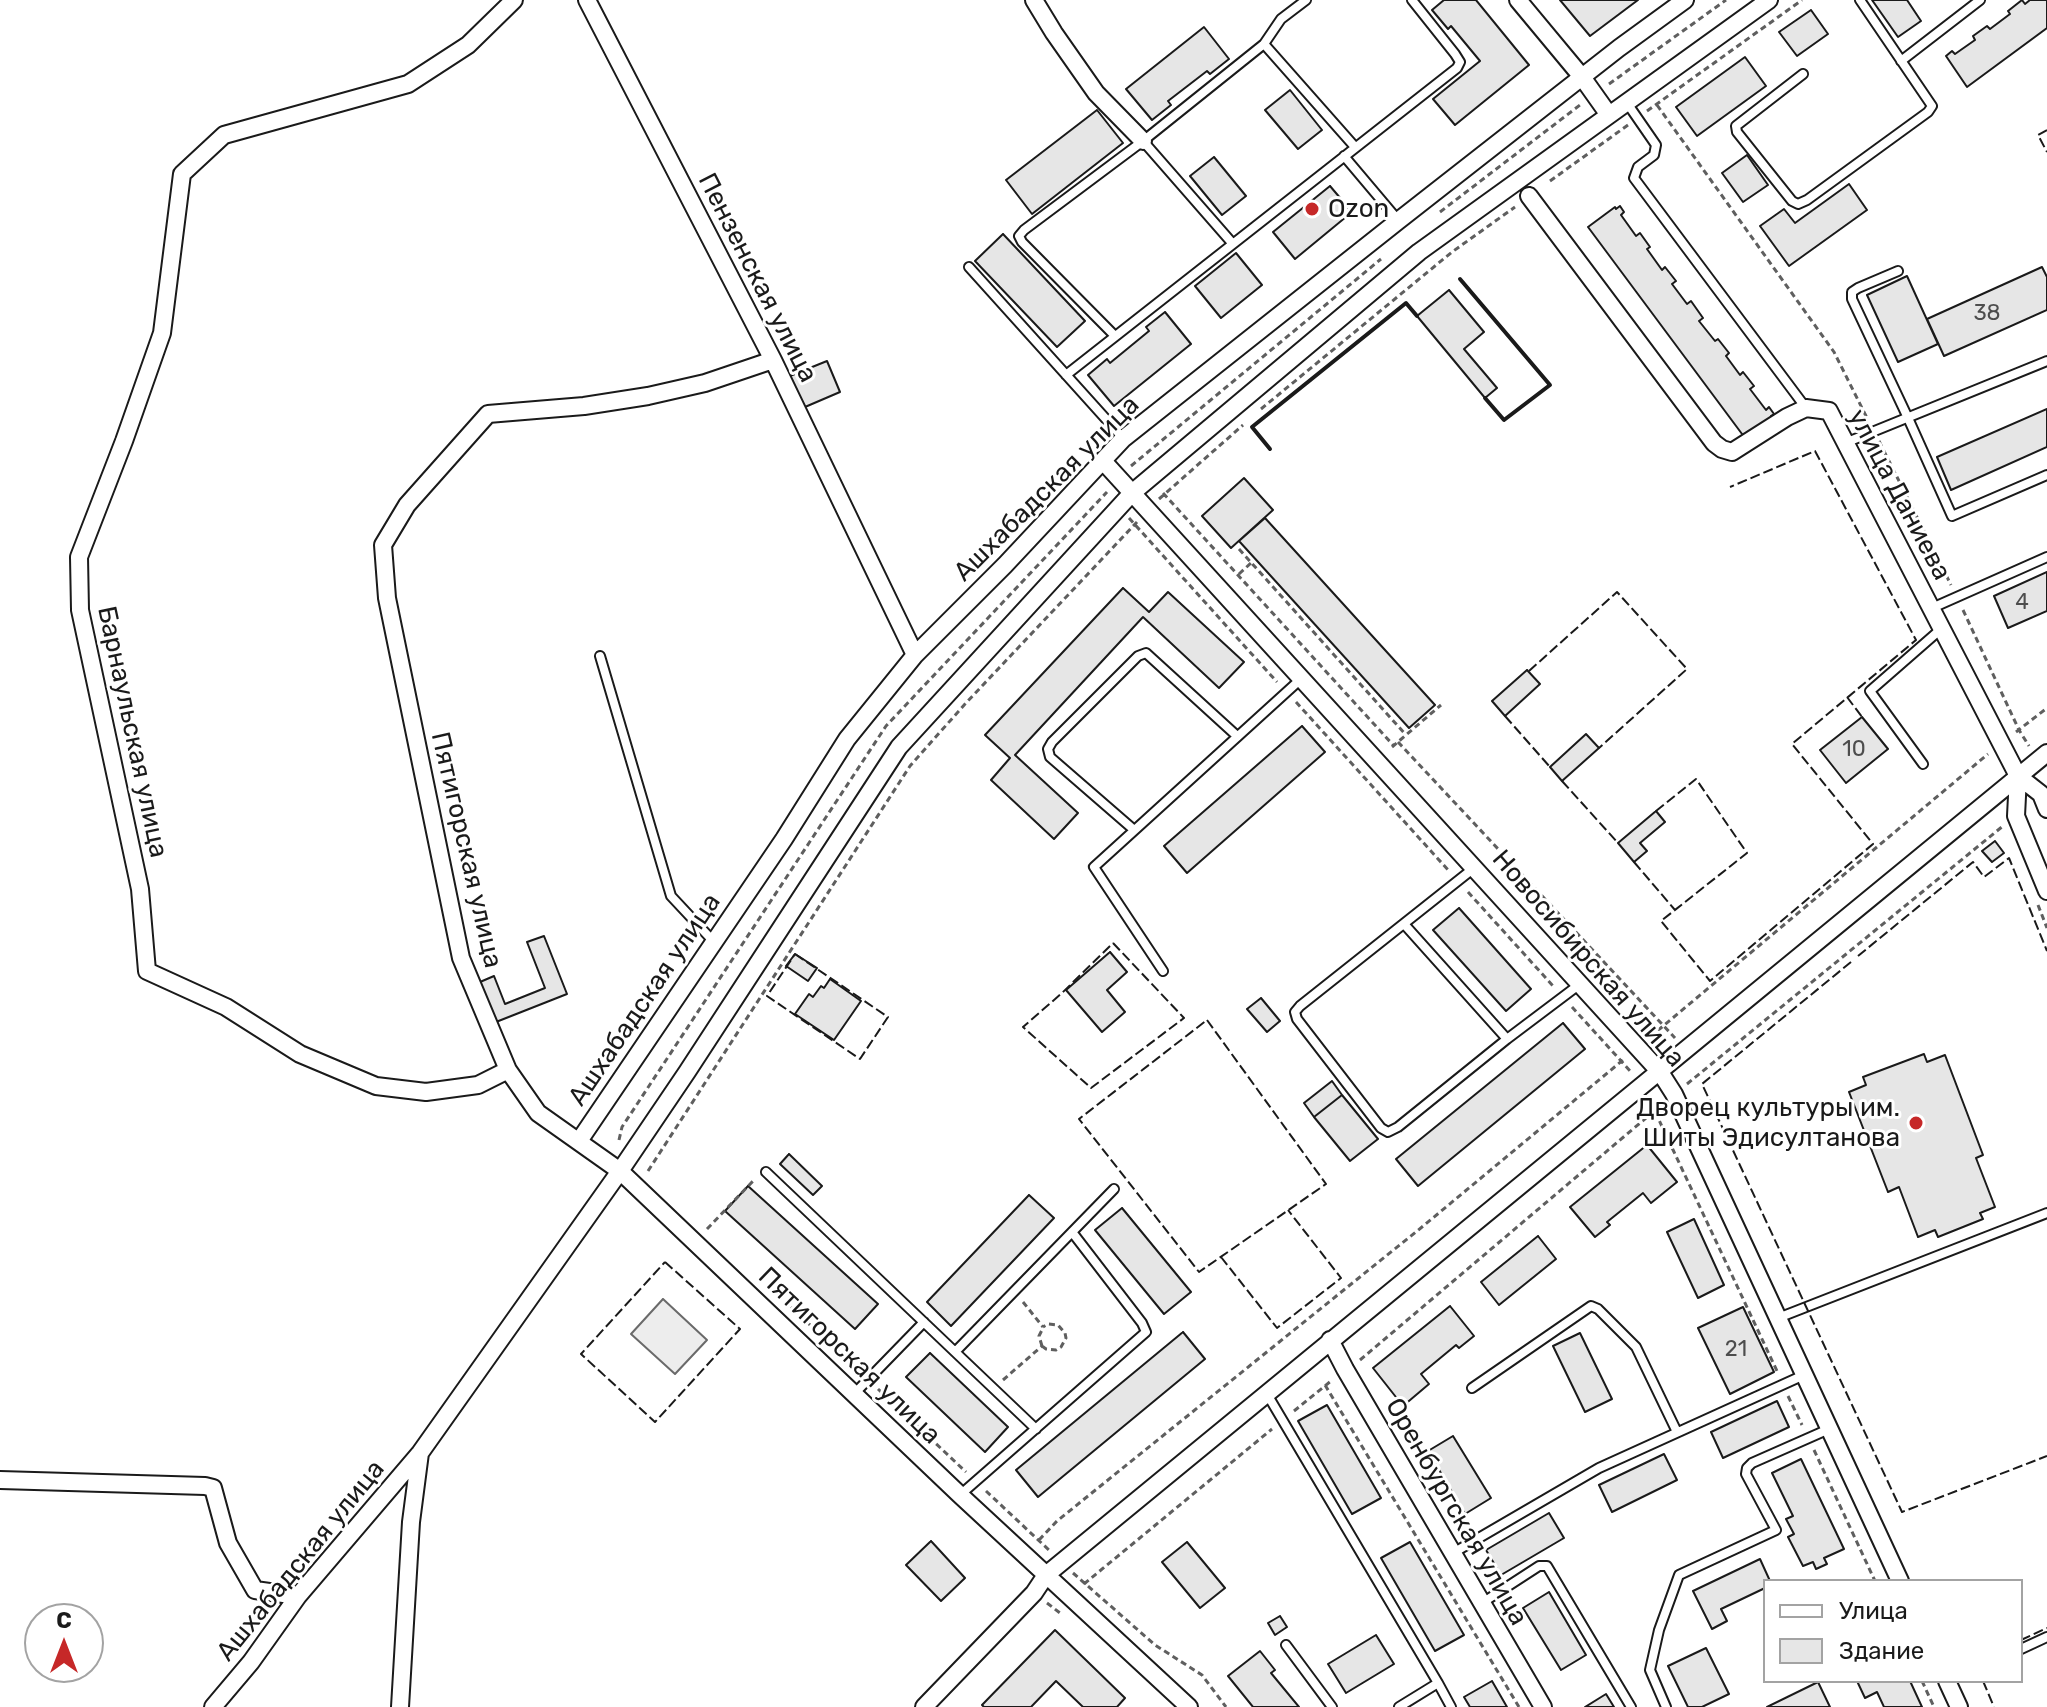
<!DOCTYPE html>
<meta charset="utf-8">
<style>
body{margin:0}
#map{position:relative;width:2047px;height:1707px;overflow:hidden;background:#fff;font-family:Rubik,sans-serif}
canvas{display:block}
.legend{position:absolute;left:1763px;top:1579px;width:260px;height:104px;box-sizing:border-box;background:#fff;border:2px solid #a3a3a3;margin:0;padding:10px 14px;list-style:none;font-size:24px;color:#1a1a1a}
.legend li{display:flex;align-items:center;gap:16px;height:40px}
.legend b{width:40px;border:2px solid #a3a3a3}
.north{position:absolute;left:24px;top:1603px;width:80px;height:80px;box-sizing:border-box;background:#fff;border:2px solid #a3a3a3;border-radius:50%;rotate:0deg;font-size:22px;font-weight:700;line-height:32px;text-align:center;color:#1a1a1a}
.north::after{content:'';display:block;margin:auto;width:28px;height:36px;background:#c62828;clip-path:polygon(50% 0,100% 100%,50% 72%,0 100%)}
</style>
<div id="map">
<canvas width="2047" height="1707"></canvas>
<ul class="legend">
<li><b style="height:10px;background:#fff"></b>Улица</li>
<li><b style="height:22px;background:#e6e6e6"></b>Здание</li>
</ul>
<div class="north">С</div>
</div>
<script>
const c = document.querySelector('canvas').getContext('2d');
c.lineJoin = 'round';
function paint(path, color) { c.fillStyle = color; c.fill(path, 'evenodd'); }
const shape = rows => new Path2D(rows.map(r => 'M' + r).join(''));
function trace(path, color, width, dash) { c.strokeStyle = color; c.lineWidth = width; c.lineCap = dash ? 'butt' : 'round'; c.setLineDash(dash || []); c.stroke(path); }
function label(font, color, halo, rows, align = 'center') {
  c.font = font + ' Rubik,sans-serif'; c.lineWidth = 6; c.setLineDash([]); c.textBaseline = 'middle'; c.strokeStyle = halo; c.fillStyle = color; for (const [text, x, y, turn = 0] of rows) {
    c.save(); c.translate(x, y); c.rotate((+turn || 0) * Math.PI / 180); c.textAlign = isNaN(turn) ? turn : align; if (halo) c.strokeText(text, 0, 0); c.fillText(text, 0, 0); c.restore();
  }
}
const built = shape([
 [663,1299,707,1340,675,1374,631,1334,663,1299]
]);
const building = shape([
 [1444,0,1476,0,1529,65,1455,125,1433,99,1480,61,1451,26,1448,29,1432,10,1444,0],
 [1560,0,1638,0,1590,36,1560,0],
 [1872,0,1907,0,1921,21,1898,37,1872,0],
 [2022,0,2025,4,2030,0,2047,0,2047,28,1967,87,1946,56,1952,51,1955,54,1975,40,1973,36,1987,26,1990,29,2010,14,2008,11,2022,0],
 [1811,10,1828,34,1797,56,1779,32,1811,10],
 [1204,27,1229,59,1210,74,1207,71,1168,101,1171,105,1152,120,1126,89,1204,27],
 [1745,57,1766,86,1697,136,1676,107,1745,57],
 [1290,90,1322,130,1298,149,1265,110,1290,90],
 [1097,110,1123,143,1032,214,1006,180,1097,110],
 [1747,155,1768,185,1743,202,1722,173,1747,155],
 [1214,157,1246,196,1222,215,1190,176,1214,157],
 [1849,184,1867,210,1789,266,1760,226,1784,209,1795,223,1849,184],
 [1330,186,1352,212,1295,259,1273,232,1330,186],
 [1620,206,1624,212,1621,215,1636,236,1640,233,1650,247,1647,249,1662,270,1665,267,1676,281,1672,284,1687,304,1691,301,1703,318,1699,321,1715,341,1718,339,1729,353,1726,356,1740,375,1743,372,1754,386,1750,389,1766,410,1769,407,1774,414,1771,416,1772,418,1745,438,1588,227,1615,207,1616,209,1620,206],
 [1003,234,1085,321,1057,347,975,261,1003,234],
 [1236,253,1262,285,1221,318,1195,286,1236,253],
 [2042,267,2047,277,2047,310,1944,356,1927,319,2042,267],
 [1907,276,1938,344,1898,362,1867,295,1907,276],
 [1449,290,1484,332,1464,349,1497,388,1485,398,1417,316,1449,290],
 [1165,312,1191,344,1114,406,1088,375,1107,359,1110,363,1149,331,1146,327,1165,312],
 [827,361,840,392,798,410,785,378,827,361],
 [2047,409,2047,447,1951,490,1937,457,2047,409],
 [1244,478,1273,510,1231,548,1202,516,1244,478],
 [1265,518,1435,705,1409,728,1239,541,1265,518],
 [2047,572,2047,611,2008,628,1994,596,2047,572],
 [1123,588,1149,612,1168,592,1244,662,1219,688,1143,617,1015,755,1078,813,1054,839,991,780,1010,758,985,735,1123,588],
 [1527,670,1540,684,1505,716,1492,701,1527,670],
 [1862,717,1888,749,1846,783,1820,750,1862,717],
 [1302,726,1325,752,1187,873,1164,846,1302,726],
 [1586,734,1599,748,1562,781,1550,767,1586,734],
 [1656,811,1665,822,1640,843,1647,851,1634,862,1618,843,1656,811],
 [1995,841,2004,853,1992,862,1982,851,1995,841],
 [1459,908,1531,989,1506,1011,1433,930,1459,908],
 [544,936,567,994,496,1022,480,982,494,976,505,1004,545,988,527,942,544,936],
 [1110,952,1127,972,1107,990,1125,1012,1102,1032,1066,990,1110,952],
 [795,954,817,968,808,981,786,966,795,954],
 [830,979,861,1001,834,1040,795,1014,809,994,813,997,821,986,824,988,830,979],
 [1261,998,1280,1021,1267,1032,1247,1009,1261,998],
 [1563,1023,1585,1049,1418,1186,1396,1159,1563,1023],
 [1924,1054,1927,1062,1945,1055,1983,1155,1976,1158,1995,1207,1980,1213,1983,1219,1938,1237,1935,1230,1918,1237,1899,1187,1888,1192,1849,1092,1866,1085,1863,1077,1924,1054],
 [1332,1081,1342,1095,1314,1117,1304,1103,1332,1081],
 [1342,1095,1378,1139,1350,1161,1314,1117,1342,1095],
 [1647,1145,1677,1182,1651,1203,1643,1193,1607,1222,1610,1225,1595,1237,1570,1207,1647,1145],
 [789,1154,822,1186,813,1195,780,1164,789,1154],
 [748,1186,878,1304,855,1329,725,1211,748,1186],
 [1029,1195,1054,1218,951,1326,927,1302,1029,1195],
 [1122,1208,1191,1292,1164,1314,1095,1230,1122,1208],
 [1694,1219,1724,1285,1698,1298,1667,1232,1694,1219],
 [1538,1236,1556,1259,1499,1305,1481,1282,1538,1236],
 [1450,1306,1474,1336,1459,1348,1456,1345,1421,1374,1429,1384,1403,1406,1373,1368,1450,1306],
 [1743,1307,1774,1372,1730,1394,1698,1328,1743,1307],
 [1183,1332,1205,1359,1038,1497,1016,1470,1183,1332],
 [1580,1333,1612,1399,1585,1412,1553,1346,1580,1333],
 [930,1353,1008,1427,985,1452,906,1377,930,1353],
 [1777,1401,1789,1427,1723,1458,1711,1432,1777,1401],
 [1327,1405,1381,1498,1352,1514,1298,1421,1327,1405],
 [1453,1436,1491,1498,1465,1514,1428,1451,1453,1436],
 [1664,1454,1677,1480,1612,1512,1599,1485,1664,1454],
 [1801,1459,1844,1549,1824,1558,1827,1564,1816,1569,1813,1562,1803,1566,1788,1537,1794,1534,1786,1519,1793,1516,1772,1473,1801,1459],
 [1549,1513,1564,1538,1501,1575,1486,1550,1549,1513],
 [931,1541,965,1578,941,1601,906,1565,931,1541],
 [1187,1542,1225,1588,1200,1608,1162,1562,1187,1542],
 [1410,1542,1464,1635,1435,1651,1381,1558,1410,1542],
 [1760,1559,1770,1581,1765,1581,1765,1588,1721,1609,1727,1621,1712,1629,1693,1591,1760,1559],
 [1549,1592,1586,1655,1561,1670,1523,1608,1549,1592],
 [1280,1616,1287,1627,1275,1635,1268,1623,1280,1616],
 [1055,1630,1125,1698,1117,1707,1083,1707,1056,1681,1031,1707,984,1707,982,1705,1055,1630],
 [1376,1635,1394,1664,1346,1693,1328,1664,1376,1635],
 [1706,1648,1729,1694,1702,1707,1688,1707,1668,1666,1706,1648],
 [1260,1651,1275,1670,1271,1673,1299,1707,1253,1707,1228,1676,1260,1651],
 [1492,1681,1507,1707,1470,1707,1464,1697,1492,1681],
 [1857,1681,1910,1681,1922,1707,1884,1707,1877,1692,1865,1698,1857,1681],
 [1818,1682,1830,1707,1767,1707,1818,1682],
 [1606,1694,1614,1707,1585,1707,1606,1694]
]);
const path = shape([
 [1609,84,1726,0],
 [1657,105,1834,352,1868,420],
 [1647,111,1802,0],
 [1550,181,1628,125],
 [1440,212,1580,105],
 [1261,409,1452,252,1515,207],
 [1879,441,1951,585],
 [1131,466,1381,259],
 [1163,493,1394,746],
 [1159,499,1243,425],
 [1129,518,1277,682],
 [1239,549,1406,735],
 [1239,574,1251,563],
 [1963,610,2019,730,2029,746],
 [1296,702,1449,871],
 [2016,732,2047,708],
 [1398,742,1675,1038],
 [1392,747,1441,705],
 [1468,892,1554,987],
 [2038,905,2047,928],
 [1572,1007,1632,1073],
 [1650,1037,1988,754],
 [1687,1084,2003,826],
 [1651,1103,1777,1371],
 [619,1140,622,1127,886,726,1107,492],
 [648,1171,910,766,965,704,1137,522],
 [707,1229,754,1180],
 [1023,1302,1043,1327],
 [791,1307,858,1370],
 [1042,1346,1046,1349,1056,1350,1061,1347,1066,1338,1065,1333,1058,1325,1048,1324,1043,1327],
 [1042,1346,1039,1336,1043,1328],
 [1360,1360,1659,1107],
 [1003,1380,1042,1346],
 [1325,1385,1519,1707],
 [878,1389,966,1472],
 [1788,1396,1802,1425],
 [1294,1411,1331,1381],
 [1814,1450,1875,1581],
 [986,1491,1050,1551],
 [1039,1540,1057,1521,1422,1227,1623,1060],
 [1073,1573,1155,1645,1202,1675,1226,1707],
 [1084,1584,1272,1429],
 [1047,1603,1060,1613],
 [1922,1681,1934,1707]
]);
const service = shape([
 [1264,44,1355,147],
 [1901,61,1980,0],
 [1803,74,1736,126,1737,132,1792,201,1798,204,1807,200,1928,112,1932,106,1860,0],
 [1627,103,1656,145,1654,155,1638,167,1634,178,1806,408],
 [1143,141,1233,244],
 [1344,156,1398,220],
 [969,267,1123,438],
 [1898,271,1858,288,1852,292,1852,299,1908,418,1952,516,2047,475],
 [1115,336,1022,242,1019,236,1024,230,1143,141,1264,44,1281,19,1306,0],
 [1066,375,1457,68,1460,62,1455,54,1412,0],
 [1845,443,2047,361],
 [1932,608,2047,557],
 [600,656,671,896,714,942],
 [1923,764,1870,691,1941,629],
 [1133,829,1050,757,1048,749,1052,742,1138,656,1146,653,1237,736],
 [1474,868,1300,1006,1295,1012,1297,1019,1381,1128,1388,1132,1398,1127,1507,1039,1580,984],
 [1404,924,1507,1039],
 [1163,971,1094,867,1302,678],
 [766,1172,1036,1429],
 [1778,1318,2047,1213],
 [955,1352,1114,1189],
 [1472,1388,1591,1306,1598,1309,1636,1347,1677,1432],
 [854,1394,924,1322],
 [1267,1394,1438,1683],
 [960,1495,1146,1332,1142,1323,1072,1232],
 [1453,1553,1599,1468,1804,1375],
 [1482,1603,1539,1566,1547,1566,1631,1707],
 [1286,1645,1332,1707],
 [2021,1649,2047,1637],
 [1399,1707,1438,1683,1451,1707],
 [1666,1707,1650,1670,1659,1630,1679,1575,1776,1530,1746,1474,1747,1468,1752,1463,1829,1429]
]);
const minor = shape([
 [587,0,773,360,915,655],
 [1034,0,1054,33,1096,93,1143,141],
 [1518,0,1582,77,1609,115],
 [1529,196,1714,443,1722,449,1732,452,1787,417,1806,408,1829,411,2018,776,2041,794,2047,809],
 [773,360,705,383,648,396,584,406,488,414,407,505,383,545,387,598,461,958,508,1070,538,1113,620,1171,960,1495,1189,1707],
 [1103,461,1660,1072,1674,1094,1900,1581],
 [2018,776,2016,816,2047,891],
 [508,1070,478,1085,426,1092,376,1086,300,1054,226,1007,147,971,140,889,80,610,79,557,124,441,162,333,182,174,224,135,408,84,468,45,514,0],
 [579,1141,784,839,847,739,915,655,1005,565,1123,439,1398,221,1619,48,1685,0],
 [1330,1340,1345,1369,1543,1707],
 [0,1480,205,1486,213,1488,228,1543,255,1590,298,1596],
 [1947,1681,1959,1707],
 [213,1707,251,1662,298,1596,420,1453,620,1171,687,1072,899,747,1132,493,1419,252,1769,0],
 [400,1707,411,1522,420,1453],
 [924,1707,1034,1593,1046,1575,2047,753]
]);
const fence = shape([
 [2047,130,2038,135,2047,152],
 [1529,671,1617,592,1687,669,1599,748],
 [1847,697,1862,717],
 [1505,716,1550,767],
 [1562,781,1618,843],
 [1656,811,1696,779,1747,853,1661,921,1710,981,1873,844,1792,744,1916,640,1815,451,1730,487],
 [1634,862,1675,910],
 [1113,943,1184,1018,1091,1088,1023,1027,1062,993,1113,943],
 [795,954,888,1017,860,1059,767,996,795,954],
 [1858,956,1973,862,1984,877,2009,858,2047,951],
 [1851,962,1702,1084,1902,1512,2047,1456],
 [1207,1020,1326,1184,1199,1272,1079,1119,1207,1020],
 [1221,1257,1277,1328,1341,1278,1288,1210],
 [665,1262,740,1329,655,1422,581,1354,665,1262],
 [2021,1640,2047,1628],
 [1983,1681,1994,1707]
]);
const wall = shape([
 [1460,279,1550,385,1504,420,1485,398],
 [1270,449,1252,427,1406,303,1417,316]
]);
const markers = [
 [1312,209,8,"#c62828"],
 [1916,1123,8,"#c62828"]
];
const numberNames = [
 ["38",1987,314],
 ["4",2022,603],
 ["10",1854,750],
 ["21",1736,1350]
];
const poiNames = [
 ["Ozon",1328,209],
 ["Дворец культуры им.",1900,1108,"right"],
 ["Шиты Эдисултанова",1900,1138,"right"]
];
const streetNames = [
 ["Пензенская улица",757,278,63],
 ["Ашхабадская улица",1047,489,-45],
 ["улица Даниева",1899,495,62],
 ["Барнаульская улица",132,732,78],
 ["Пятигорская улица",466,850,77],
 ["Новосибирская улица",1588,959,49],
 ["Ашхабадская улица",645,1000,-56],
 ["Пятигорская улица",849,1356,44],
 ["Оренбургская улица",1456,1512,60],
 ["Ашхабадская улица",301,1561,-51]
];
paint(built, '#ededed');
trace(built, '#6a6a6a', 2);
paint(building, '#e6e6e6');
trace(building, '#1a1a1a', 2);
trace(service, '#1a1a1a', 12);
trace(minor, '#1a1a1a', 20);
trace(path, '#5f5f5f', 3, [6, 4]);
trace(service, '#fff', 8);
trace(minor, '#fff', 16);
trace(fence, '#1a1a1a', 2, [10, 4]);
trace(wall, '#1a1a1a', 4);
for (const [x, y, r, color] of markers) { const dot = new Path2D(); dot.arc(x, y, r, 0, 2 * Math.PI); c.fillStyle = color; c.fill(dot); trace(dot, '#fff', 3); }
label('22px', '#4d4d4d', null, numberNames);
label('26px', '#1a1a1a', '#fff', poiNames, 'left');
label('26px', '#1a1a1a', '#fff', streetNames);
</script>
